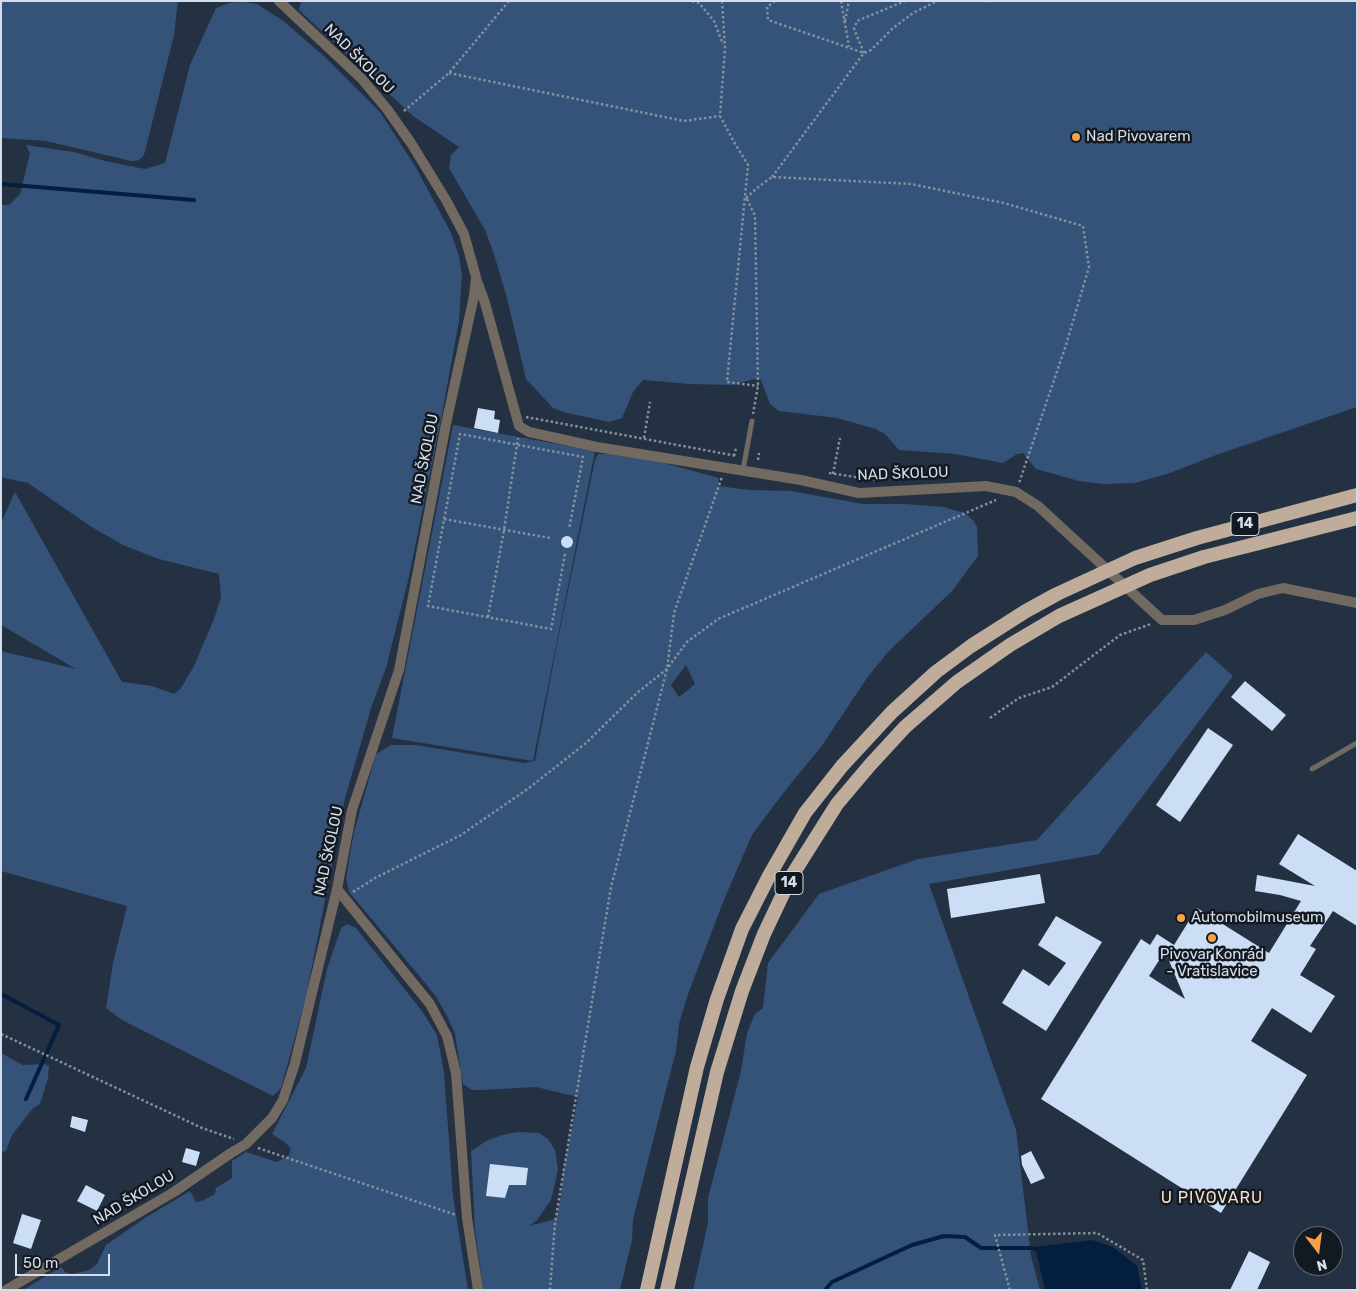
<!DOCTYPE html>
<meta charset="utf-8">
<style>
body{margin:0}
#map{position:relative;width:1358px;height:1291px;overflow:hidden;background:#233143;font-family:Rubik,sans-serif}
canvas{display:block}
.frame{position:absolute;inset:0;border:2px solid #d4dde9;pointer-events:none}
.north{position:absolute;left:1293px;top:1226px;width:50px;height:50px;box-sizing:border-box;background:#131921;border:1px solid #606771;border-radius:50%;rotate:165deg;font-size:14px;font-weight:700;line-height:20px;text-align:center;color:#d4dde9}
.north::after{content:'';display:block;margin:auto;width:18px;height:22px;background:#f7a149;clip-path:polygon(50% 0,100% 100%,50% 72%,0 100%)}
.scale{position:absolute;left:15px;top:1254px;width:95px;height:22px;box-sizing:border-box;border:2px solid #d4dde9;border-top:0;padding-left:6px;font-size:15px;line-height:18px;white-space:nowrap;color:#d4dde9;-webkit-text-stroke:4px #131921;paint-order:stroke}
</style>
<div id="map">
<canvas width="1358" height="1291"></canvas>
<div class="frame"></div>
<div class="north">N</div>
<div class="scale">50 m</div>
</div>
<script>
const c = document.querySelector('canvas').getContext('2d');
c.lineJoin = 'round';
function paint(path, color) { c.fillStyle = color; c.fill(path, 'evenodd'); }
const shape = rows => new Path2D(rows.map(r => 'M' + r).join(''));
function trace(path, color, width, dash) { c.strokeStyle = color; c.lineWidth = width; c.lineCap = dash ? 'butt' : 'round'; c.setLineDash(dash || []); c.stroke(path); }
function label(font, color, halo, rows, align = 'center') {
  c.font = font + ' Rubik,sans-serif'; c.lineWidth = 5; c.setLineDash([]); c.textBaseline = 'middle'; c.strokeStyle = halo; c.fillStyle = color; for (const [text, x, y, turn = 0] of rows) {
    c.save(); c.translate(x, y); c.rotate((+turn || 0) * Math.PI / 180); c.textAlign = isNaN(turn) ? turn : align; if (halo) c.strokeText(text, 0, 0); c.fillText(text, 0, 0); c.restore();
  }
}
const green = shape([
 [1,1,178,1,174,35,144,155,139,160,131,161,46,141,1,138],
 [301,1,1357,1,1357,407,1216,455,1170,473,1135,483,1103,484,1079,481,1036,469,1023,453,1017,454,1003,463,955,454,899,450,886,435,876,429,837,418,779,411,770,404,761,380,754,379,733,385,690,384,643,380,633,392,622,418,609,422,567,413,553,408,526,379,507,298,493,251,485,230,449,168,451,155,459,147,413,116,299,10],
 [243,2,257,4,282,20,325,57,380,112,415,166,451,233,459,256,462,276,459,321,441,419,408,581,386,668,372,705,345,798,306,997,281,1088,273,1096,122,1020,106,1008,113,963,127,906,1,871,1,651,76,669,1,625,1,523,15,492,122,682,152,686,174,694,181,688,194,666,214,619,221,597,219,574,159,559,123,545,90,526,28,483,1,477,1,205,9,205,20,194,30,154,26,145,74,152,105,161,145,169,165,163,190,65,216,8,229,3],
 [453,425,595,451,533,761,392,738],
 [598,454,610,454,657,461,719,478,718,486,749,490,791,491,863,504,905,504,943,507,965,513,973,520,977,527,978,556,952,591,888,652,867,678,821,747,784,792,752,835,723,902,687,997,679,1024,676,1051,633,1219,632,1240,620,1290,483,1290,475,1229,471,1151,488,1140,502,1135,518,1132,539,1133,548,1139,555,1150,558,1170,551,1200,537,1220,529,1226,556,1219,561,1196,563,1174,578,1097,536,1087,483,1090,472,1090,463,1084,455,1034,448,1018,437,998,421,978,349,892,346,877,354,832,376,754,391,745,415,745,525,763,535,761,557,644,595,460],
 [686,665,695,684,679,697,671,685],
 [1206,652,1233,676,1099,854,929,884,1016,1130,1031,1256,1040,1290,693,1290,708,1223,708,1198,741,1071,747,1033,755,1014,763,1008,768,963,819,894,918,859,1037,840],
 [347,924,356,928,422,1011,437,1035,444,1072,453,1196,468,1290,23,1290,61,1267,65,1272,72,1274,89,1270,97,1264,106,1245,148,1216,190,1191,196,1202,204,1200,215,1194,216,1188,232,1178,232,1161,246,1152,277,1162,289,1155,291,1148,283,1141,272,1134,306,1068,327,969,341,928],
 [1,1053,23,1065,44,1064,49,1066,48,1078,40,1104,33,1108,12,1135,6,1151,2,1152]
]);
const water = shape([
 [1092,1240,1113,1247,1137,1266,1142,1290,1045,1290,1035,1247]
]);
const stream = shape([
 [1,184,194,200],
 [1,994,59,1025,26,1099],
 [825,1290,832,1282,912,1245,944,1236,965,1237,981,1248,1032,1248,1039,1251]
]);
const building = shape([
 [478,408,495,411,494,419,500,420,498,433,474,428],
 '561 542a6 6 0 1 1 12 0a6 6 0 1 1-12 0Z',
 [1245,681,1286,715,1272,731,1231,697],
 [1208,728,1233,745,1180,822,1156,805],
 [1298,834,1357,871,1357,926,1333,911,1310,946,1316,949,1300,975,1335,996,1311,1033,1272,1008,1251,1041,1307,1075,1221,1213,1041,1099,1141,939,1150,945,1157,934,1174,945,1197,908,1269,953,1301,901,1280,895,1255,891,1257,875,1315,886,1279,864],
 [1165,951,1185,999,1149,976],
 [1040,874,1045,903,951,918,947,889],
 [1056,916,1102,942,1046,1031,1002,1003,1023,969,1049,986,1066,963,1038,945],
 [72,1116,88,1120,85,1132,70,1127],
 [186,1148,200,1152,196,1166,182,1162],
 [1031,1151,1045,1178,1031,1184,1022,1165,1021,1156],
 [490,1164,528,1168,526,1185,509,1185,505,1198,486,1196],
 [86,1185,105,1195,97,1211,77,1201],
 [22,1214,41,1220,31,1249,13,1243],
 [1249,1251,1270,1262,1257,1290,1230,1290]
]);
const path = shape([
 [692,1,699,3,714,21,723,44],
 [722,1,725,48,720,116,734,142,748,165,727,382,758,386],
 [775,1,767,7,768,20,864,53],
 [841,1,849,47],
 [984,1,992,1],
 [845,21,849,1],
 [864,53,854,29,857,21,905,1],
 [449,73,684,121,720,116],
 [404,111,449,73,509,1],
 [772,177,864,53,871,50,893,28,913,13,937,1],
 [746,198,757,188,772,177,911,184,1004,203,1083,226,1089,267,1066,345,1019,483],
 [747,199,755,216,758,386,753,414],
 [526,417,737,456],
 [644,438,650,402],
 [734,456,736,448],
 [758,460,759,453],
 [829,473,875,480],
 [833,474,840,438],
 [444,519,550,538],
 [565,554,551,629,428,606,460,434,583,457,569,529],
 [488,617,504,530,518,438],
 [990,718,1019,698,1052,687,1120,635,1151,624],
 [353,892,375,878,461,835,529,788,586,743,637,693,667,669,687,642,718,619,996,500],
 [1,1034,202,1128,234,1139],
 [258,1148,456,1215],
 [550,1290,555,1223,611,887,667,669,674,613,722,477],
 [1010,1290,995,1235,1097,1233,1143,1260,1147,1290]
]);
const service = shape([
 [743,470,752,421],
 [1312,769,1357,743]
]);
const minor = shape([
 [477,281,485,303,519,426,529,432,597,447,801,480,859,493,986,486,1016,492,1038,506,1162,620,1194,620,1225,610,1258,594,1283,588,1357,603],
 [337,889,430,1004,447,1036,456,1073,467,1218,478,1290],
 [6,1290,174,1192,231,1153,246,1144,272,1118,283,1100,295,1063,337,889,352,810,399,670,446,424,474,296,476,277,464,234,446,200,411,143,387,109,362,79,279,1]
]);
const trunk = shape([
 [647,1290,697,1067,717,999,742,929,769,876,805,813,842,766,892,712,936,672,971,646,1026,611,1057,594,1135,558,1197,538,1357,495],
 [667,1290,717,1072,742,991,764,934,791,877,837,804,870,765,905,727,957,682,1010,645,1059,616,1150,575,1204,557,1357,518]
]);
const markers = [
 [1076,137,5,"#f7a149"],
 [1181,918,5,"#f7a149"],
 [1212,938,5,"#f7a149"]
];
const shields = [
 [1245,524,28],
 [789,883,28]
];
const shieldNames = [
 ["14",1245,524],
 ["14",789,883]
];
const streetNames = [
 ["NAD ŠKOLOU",359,59,45],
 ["NAD ŠKOLOU",425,459,-79],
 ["NAD ŠKOLOU",903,474,-2],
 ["NAD ŠKOLOU",329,851,-78],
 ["NAD ŠKOLOU",134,1198,-31]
];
const poiNames = [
 ["Nad Pivovarem",1086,137],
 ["Automobilmuseum",1191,918],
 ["Pivovar Konrád",1212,955,"center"],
 ["- Vratislavice",1212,972,"center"]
];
const neighbourhoodNames = [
 ["U PIVOVARU",1212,1198]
];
paint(green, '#355379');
paint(water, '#031e3f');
trace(stream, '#031e3f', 4);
paint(building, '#ccdef5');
trace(path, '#84909e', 2.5, [2.5, 2.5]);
trace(service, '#726961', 5);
trace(minor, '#726961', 10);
trace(trunk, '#c0ac9a', 14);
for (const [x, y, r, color] of markers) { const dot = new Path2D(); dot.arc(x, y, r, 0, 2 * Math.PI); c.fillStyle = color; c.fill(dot); trace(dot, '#131921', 2); }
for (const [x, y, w] of shields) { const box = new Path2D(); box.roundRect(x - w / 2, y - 11.5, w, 23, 4); c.fillStyle = '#131921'; c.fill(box); trace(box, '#d4dde9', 1); }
label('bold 14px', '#d4dde9', null, shieldNames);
label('15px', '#d4dde9', '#131921', streetNames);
label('15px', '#d4dde9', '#131921', poiNames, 'left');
c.letterSpacing = '1px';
label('16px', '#f7dec8', '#131921', neighbourhoodNames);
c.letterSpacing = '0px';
</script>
